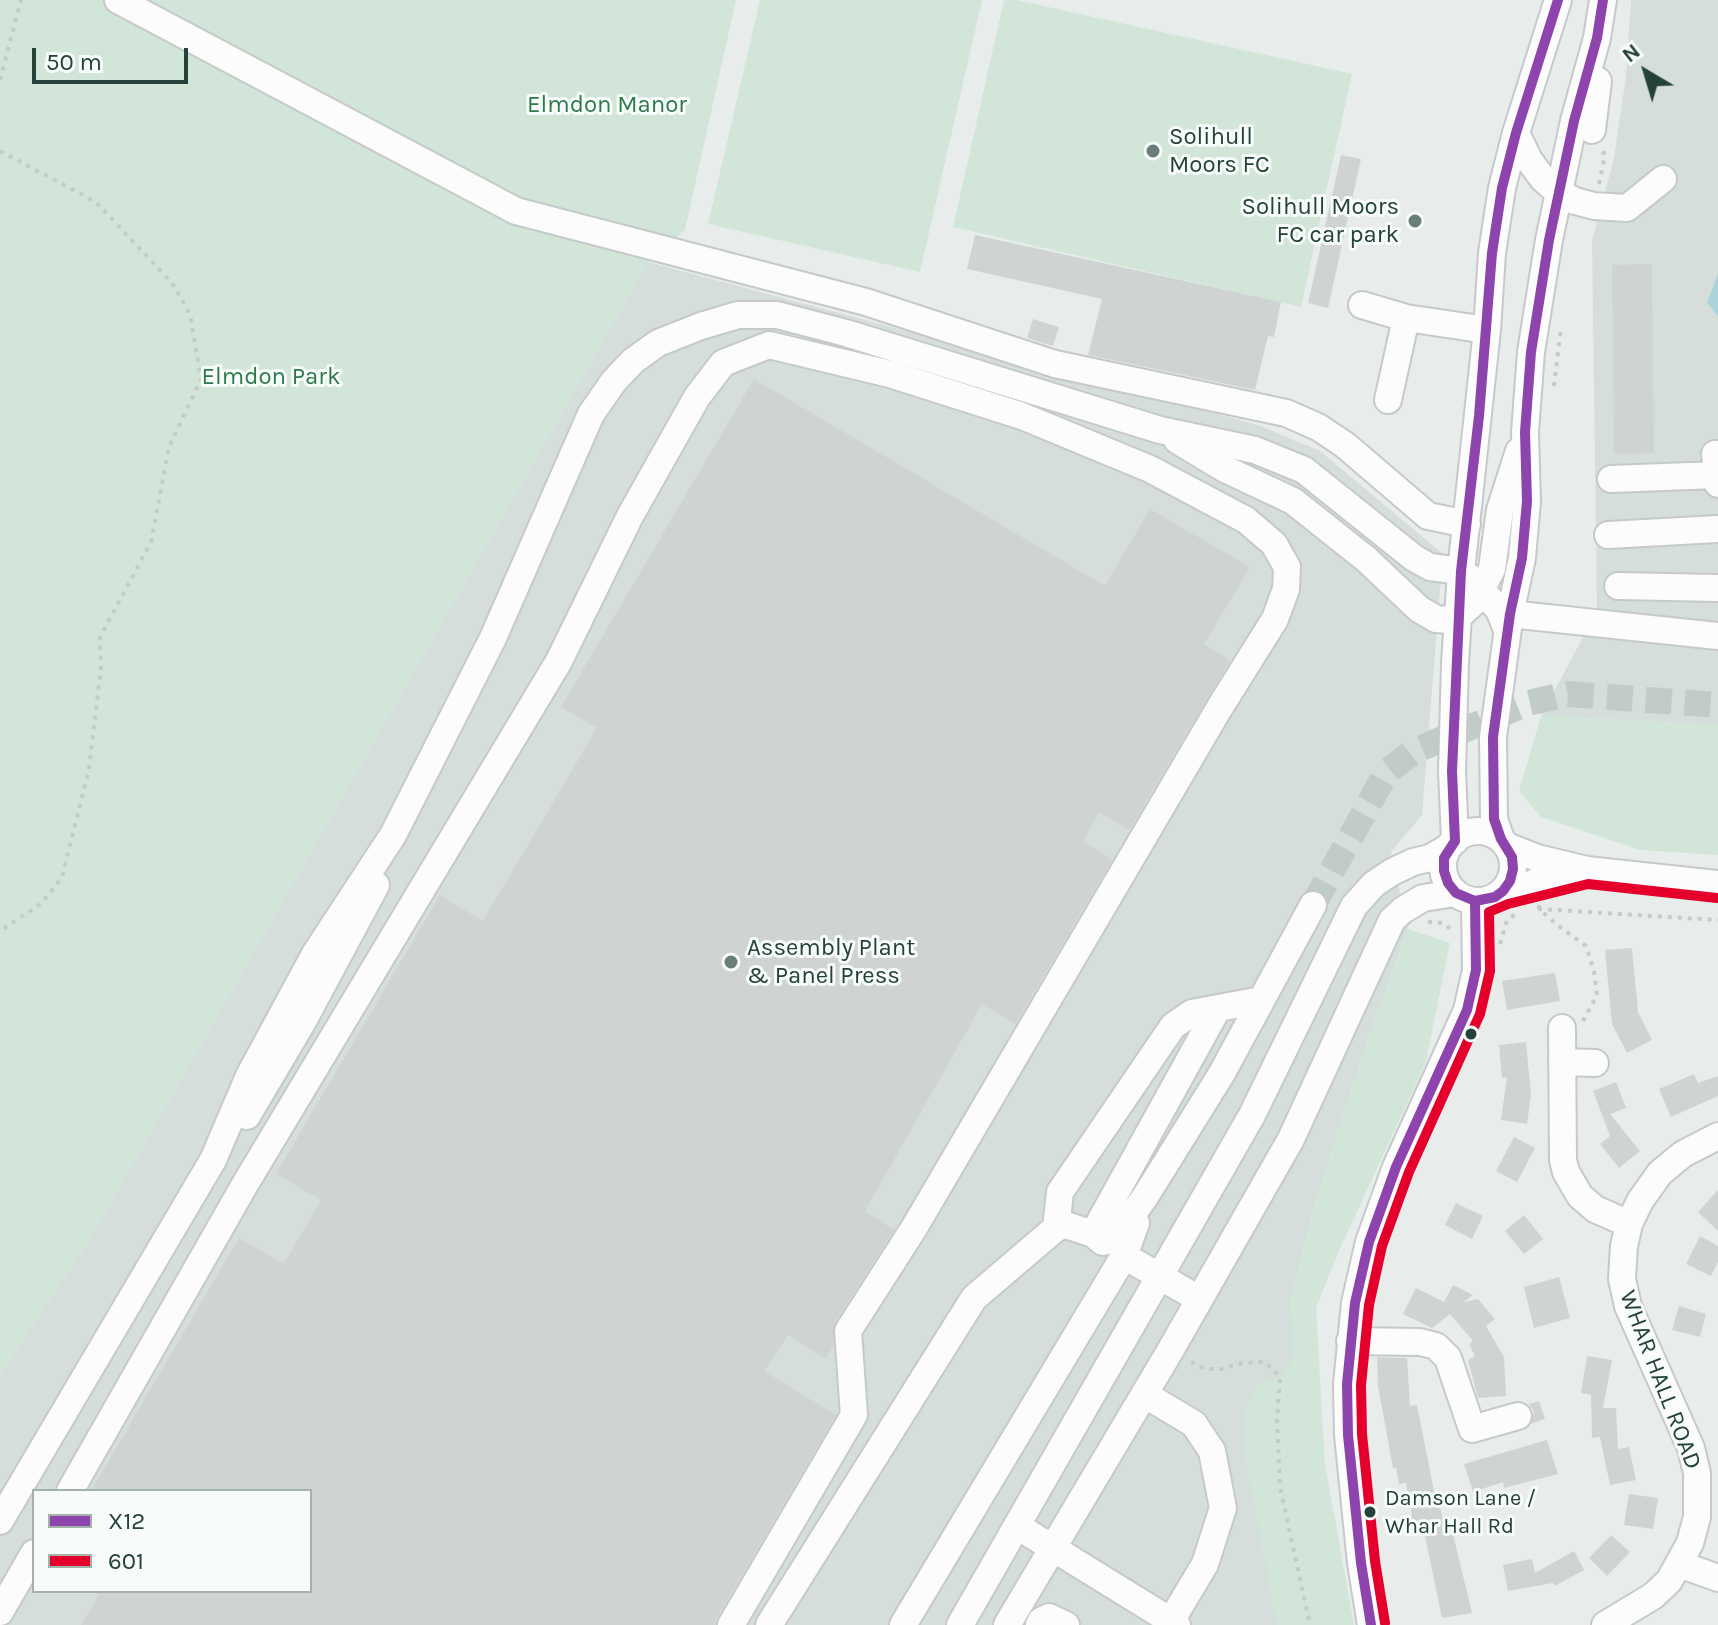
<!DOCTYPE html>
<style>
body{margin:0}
#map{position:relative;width:1718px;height:1625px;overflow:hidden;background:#e8edeb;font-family:Karla,sans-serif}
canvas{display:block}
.legend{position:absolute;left:32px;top:1489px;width:280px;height:104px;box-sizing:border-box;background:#f7fbf9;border:2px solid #a3b1ad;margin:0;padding:10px 14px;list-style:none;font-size:24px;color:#24423a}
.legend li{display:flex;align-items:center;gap:16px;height:40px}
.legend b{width:40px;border:2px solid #a3b1ad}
.north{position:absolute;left:1606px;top:32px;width:80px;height:80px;-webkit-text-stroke:6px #f7fbf9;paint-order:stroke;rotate:322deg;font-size:22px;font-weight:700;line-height:32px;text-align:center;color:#24423a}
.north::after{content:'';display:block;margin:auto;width:28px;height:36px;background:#24423a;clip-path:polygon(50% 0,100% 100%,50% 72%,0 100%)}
.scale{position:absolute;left:32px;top:48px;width:156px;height:36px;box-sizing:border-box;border:4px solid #24423a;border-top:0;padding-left:10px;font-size:24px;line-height:28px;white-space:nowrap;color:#24423a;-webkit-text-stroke:6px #f7fbf9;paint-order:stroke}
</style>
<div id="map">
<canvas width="1718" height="1625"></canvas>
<ul class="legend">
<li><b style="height:10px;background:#8e44ad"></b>X12</li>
<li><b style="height:10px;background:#e4002b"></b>601</li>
</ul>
<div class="north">N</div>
<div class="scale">50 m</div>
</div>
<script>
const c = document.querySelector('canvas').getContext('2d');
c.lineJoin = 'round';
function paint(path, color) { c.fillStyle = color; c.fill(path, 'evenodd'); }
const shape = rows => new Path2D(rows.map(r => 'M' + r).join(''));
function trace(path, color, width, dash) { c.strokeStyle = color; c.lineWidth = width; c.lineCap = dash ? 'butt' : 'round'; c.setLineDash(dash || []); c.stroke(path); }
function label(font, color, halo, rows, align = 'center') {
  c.font = font + ' Karla,sans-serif'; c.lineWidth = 6; c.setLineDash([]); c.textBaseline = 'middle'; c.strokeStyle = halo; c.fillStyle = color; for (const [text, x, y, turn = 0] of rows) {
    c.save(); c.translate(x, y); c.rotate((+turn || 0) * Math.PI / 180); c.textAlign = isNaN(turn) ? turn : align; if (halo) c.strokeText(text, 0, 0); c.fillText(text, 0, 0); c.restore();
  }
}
const built = shape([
 [1631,0,1718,0,1718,725,1541,716,1597,611,1592,240,1614,158,1626,76],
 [648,262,1258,425,1320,451,1443,554,1422,815,1391,852,1408,929,1367,1043,1315,1203,1290,1300,1327,1625,0,1625,0,1375,95,1230],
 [34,1491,310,1491,310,1591,34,1591]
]);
const green = shape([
 [0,0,736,0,685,230,648,262,95,1230,0,1375],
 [760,0,982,0,920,272,708,224],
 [1004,0,1017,0,1352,74,1301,307,953,227],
 [1541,716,1718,725,1718,855,1640,850,1541,817,1519,791],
 [1408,929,1450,943,1426,1062,1338,1253,1316,1308,1325,1464,1354,1625,1277,1625,1244,1449,1244,1414,1258,1386,1280,1377,1292,1361,1290,1300,1315,1203,1367,1043]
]);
const water = shape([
 [1718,274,1718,317,1707,302]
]);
const building = shape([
 [1341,155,1361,159,1328,308,1308,303],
 [975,235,1281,302,1274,337,1268,336,1255,390,1088,355,1102,299,967,269],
 [1652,264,1654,453,1614,454,1612,265],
 [1033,319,1059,327,1053,346,1027,338],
 [754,379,1105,586,1150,509,1250,567,1204,644,1230,660,1129,830,1099,812,1083,841,1112,860,1015,1024,982,1004,865,1211,894,1230,835,1322,833,1346,826,1359,788,1335,764,1371,836,1415,717,1617,715,1625,81,1625,101,1591,310,1591,310,1491,91,1491,239,1238,284,1264,321,1200,276,1174,440,895,483,921,597,728,561,707],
 [1632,948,1638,1012,1652,1040,1627,1053,1612,1024,1605,950],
 [1555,973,1560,1001,1507,1010,1502,981],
 [1526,1042,1531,1095,1527,1124,1501,1120,1507,1077,1502,1078,1499,1045],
 [1694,1074,1698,1083,1718,1076,1718,1096,1671,1117,1659,1089],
 [1616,1082,1626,1108,1610,1114,1640,1151,1619,1168,1600,1144,1610,1136,1593,1091],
 [1514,1137,1535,1148,1517,1182,1496,1171],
 [1718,1190,1718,1231,1698,1212],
 [1456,1203,1483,1216,1472,1239,1445,1225],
 [1524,1215,1543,1239,1524,1254,1505,1231],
 [1700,1236,1718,1246,1718,1262,1711,1276,1686,1264],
 [1559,1277,1570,1318,1534,1328,1524,1287],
 [1453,1285,1473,1295,1464,1302,1478,1299,1495,1319,1486,1326,1504,1357,1506,1396,1478,1398,1468,1360,1475,1356,1469,1344,1473,1341,1450,1314,1432,1328,1403,1314,1416,1288,1444,1302],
 [1679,1306,1706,1314,1700,1337,1672,1330],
 [1587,1356,1612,1360,1603,1408,1616,1408,1618,1449,1629,1447,1636,1480,1610,1485,1600,1437,1592,1438,1591,1395,1581,1393],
 [1377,1357,1407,1358,1410,1406,1417,1405,1435,1496,1438,1496,1446,1536,1453,1534,1472,1613,1442,1618,1424,1531,1412,1533,1409,1516,1412,1515,1406,1483,1399,1484,1396,1468,1393,1468,1378,1386],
 [1539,1401,1545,1419,1531,1424,1534,1412,1529,1404],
 [1547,1440,1558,1474,1504,1488,1503,1482,1473,1492,1464,1464],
 [1629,1494,1658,1498,1653,1529,1624,1525],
 [1611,1535,1630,1552,1607,1576,1589,1558],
 [1574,1551,1584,1570,1555,1586,1553,1583,1508,1591,1503,1565,1532,1559,1535,1573]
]);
const minorTunnel = shape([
 [1313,905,1386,773,1414,751,1528,703,1568,694,1718,705]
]);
const path = shape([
 [0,80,21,0],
 [0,151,96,202,172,283,190,314,201,379,169,447,151,542,100,637,101,667,89,769,62,877,42,903,0,931],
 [1599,184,1605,155,1602,150],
 [1554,386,1561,327],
 [1539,905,1539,909,1560,927,1586,946,1594,971,1597,995,1583,1021],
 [1538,909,1718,920],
 [1428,922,1443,923,1452,930],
 [1500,944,1507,920,1519,912],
 [1191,1362,1205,1369,1222,1369,1242,1363,1265,1362,1280,1377,1277,1421,1280,1487,1310,1625]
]);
const minor = shape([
 [118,0,516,211,866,302,1055,364,1286,413,1318,427,1345,445,1428,516,1467,524],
 [1592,130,1598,81],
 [1516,133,1529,160,1543,179,1559,193,1575,201,1594,206,1627,208,1663,179],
 [1362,305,1406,318,1487,330],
 [1388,400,1406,318],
 [1177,440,1225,469,1293,501,1366,559,1419,609,1436,619,1449,620,1459,616,1475,601,1492,569,1500,510,1519,451],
 [1718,454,1715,454,1718,484],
 [1611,479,1717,475],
 [1608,535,1718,529],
 [1618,586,1718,588],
 [1510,614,1718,636],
 '1443 866a35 35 0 1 1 70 0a35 35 0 1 1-70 0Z',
 [1501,839,1494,819,1493,737,1510,614,1522,558,1527,501,1525,432,1531,352,1549,240,1574,121,1597,38,1603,0],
 [1455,841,1452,771,1455,663,1461,571,1487,330,1492,253,1502,188,1516,133,1558,0],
 [1507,846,1537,858,1587,870,1718,884],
 [1503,891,1520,889,1536,882,1581,871],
 [1562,1028,1563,1160,1566,1172,1580,1196,1595,1209,1629,1224],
 [1562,1062,1595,1063],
 [247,1116,302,1023,376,885],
 [1056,1228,1060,1192,1173,1026,1192,1013,1261,1000],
 [1093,1234,1218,1008],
 [1124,1256,1199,1299],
 [1350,1341,1420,1342,1436,1346,1448,1358,1472,1429,1518,1416],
 [1144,1394,1194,1424,1212,1451,1223,1508,1205,1564,1171,1621,1177,1625],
 [70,1491,244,1186,559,661,630,516,697,397,723,363,769,345,890,374,1022,416,1150,469,1246,520,1274,544,1287,567,1286,589,1275,619,1220,707,914,1228,848,1331,854,1415,731,1625],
 [0,1521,213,1160,249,1076,315,954,393,835,493,638,591,414,614,381,633,361,658,343,701,326,738,315,777,315,846,333,1160,430,1255,450,1304,470,1414,558,1430,567,1461,571,1474,581,1499,610,1507,630],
 [1017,1526,1171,1621,1169,1625],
 [1679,1564,1718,1578],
 [0,1612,34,1553],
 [769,1625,974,1298,1056,1228,1066,1225,1093,1234,1103,1242,1115,1239,1145,1197,1222,1073,1313,905],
 [903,1625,1124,1256,1136,1223],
 [960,1625,1252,1115,1354,906,1374,884,1392,872,1413,862,1430,858,1449,847],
 [1007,1625,1170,1351,1291,1139,1392,920,1403,910,1423,898,1456,893],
 [1039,1625,1041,1621,1049,1617,1066,1625],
 [1371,1625,1361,1563,1348,1435,1347,1384,1355,1303,1369,1242,1396,1167,1467,1010,1476,970,1475,901],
 [1605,1625,1653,1596,1669,1581,1690,1543,1697,1517,1697,1473,1691,1448,1628,1306,1622,1279,1624,1246,1629,1224,1640,1201,1660,1173,1683,1154,1718,1136]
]);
const bus1 = shape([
 [1558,0,1516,133,1502,188,1492,253,1479,416,1461,571,1452,771,1455,841,1444,858,1444,871,1448,883,1456,893,1475,901,1495,897,1503,891,1510,881,1513,869,1512,857,1501,839,1494,819,1493,737,1510,614,1522,558,1527,501,1525,432,1531,352,1549,240,1574,121,1597,38,1603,0],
 [1371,1625,1361,1563,1348,1435,1347,1384,1355,1303,1369,1242,1396,1167,1467,1010,1476,970,1475,901]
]);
const bus2 = shape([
 [1385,1623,1375,1561,1362,1434,1361,1385,1369,1305,1382,1246,1409,1172,1480,1014,1490,971,1489,912,1508,904,1588,884,1717,898]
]);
const markers = [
 [1153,151,8,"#697e78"],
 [1415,221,8,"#697e78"],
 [731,962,8,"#697e78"],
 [1471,1034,7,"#24423a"],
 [1370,1512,7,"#24423a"]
];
const busNames = [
 ["Damson Lane /",1385,1499],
 ["Whar Hall Rd",1385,1527]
];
const parkNames = [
 ["Elmdon Manor",607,105],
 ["Elmdon Park",271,377]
];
const poiNames = [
 ["Solihull",1169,137],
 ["Moors FC",1169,165],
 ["Solihull Moors",1399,207,"right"],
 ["FC car park",1399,235,"right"],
 ["Assembly Plant",747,948],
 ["& Panel Press",747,976]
];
const streetNames = [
 ["WHAR HALL ROAD",1660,1380,69]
];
paint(built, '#d6dedb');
paint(green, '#d1e6d8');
paint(water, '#a9d4db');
paint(building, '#cfd4d2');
trace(minorTunnel, '#c1cbc8', 26, [26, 13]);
trace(minor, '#c5cac8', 30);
trace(path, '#c3ccca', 4, [4, 6]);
trace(minor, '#fcfcfc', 26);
trace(bus1, '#8e44ad', 10);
trace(bus2, '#e4002b', 10);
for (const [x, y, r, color] of markers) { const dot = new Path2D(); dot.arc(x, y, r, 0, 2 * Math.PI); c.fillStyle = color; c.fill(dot); trace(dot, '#f7fbf9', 3); }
label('22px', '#24423a', '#f7fbf9', busNames, 'left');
label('24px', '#2d7a4b', '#f7fbf9', parkNames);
label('24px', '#24423a', '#f7fbf9', poiNames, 'left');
label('24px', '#24423a', '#f7fbf9', streetNames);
</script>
